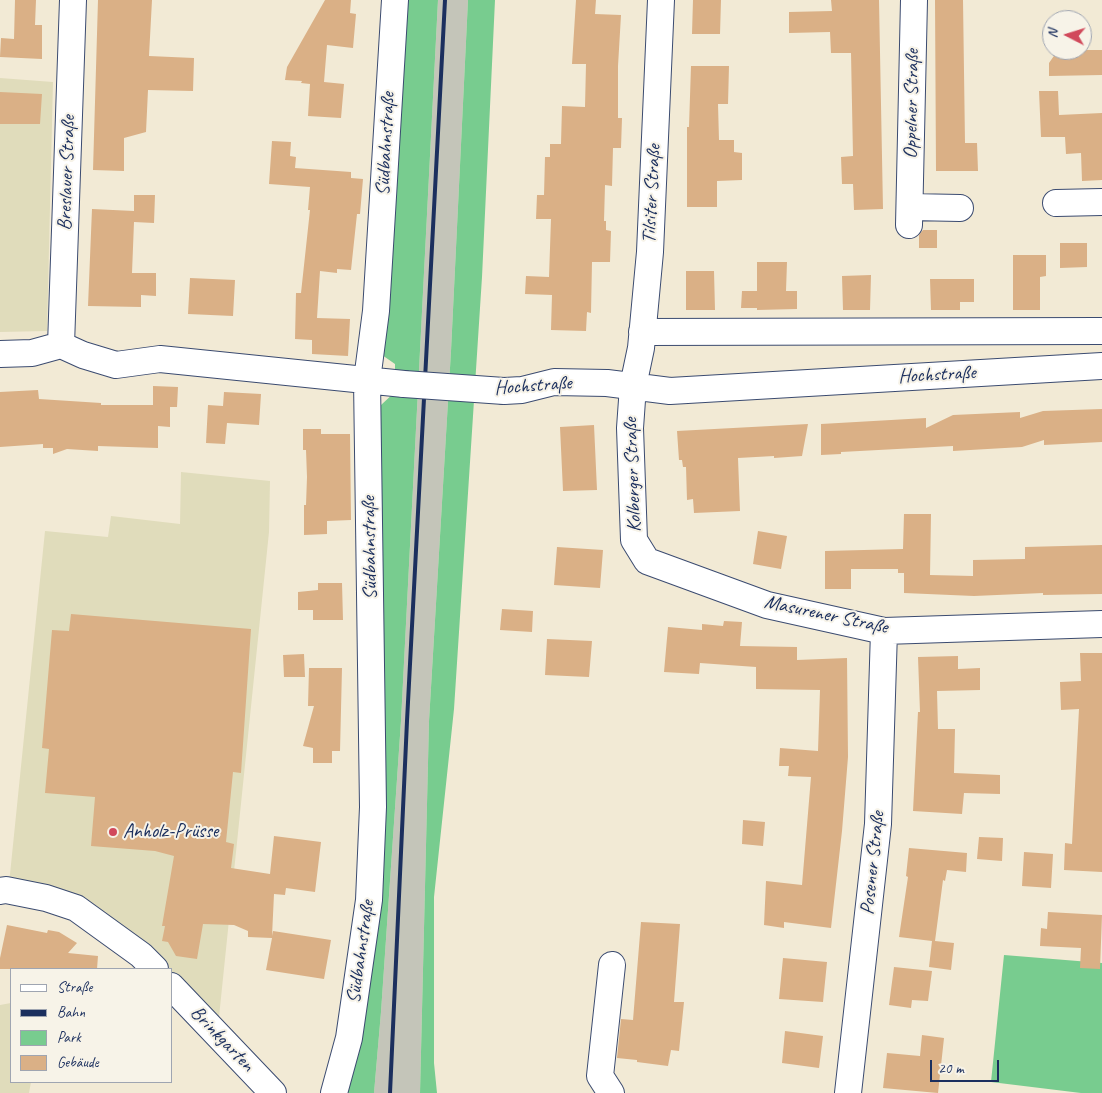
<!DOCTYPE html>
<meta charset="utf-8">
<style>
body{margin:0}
#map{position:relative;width:1102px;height:1093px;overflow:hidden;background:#f2ead5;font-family:Caveat,sans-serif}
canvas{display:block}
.legend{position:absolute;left:10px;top:968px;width:162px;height:115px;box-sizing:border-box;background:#f7f3e8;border:1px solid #9fa5b1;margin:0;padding:6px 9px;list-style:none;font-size:15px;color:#1b2f5e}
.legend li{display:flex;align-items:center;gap:10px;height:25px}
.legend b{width:25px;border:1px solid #9fa5b1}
.north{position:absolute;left:1042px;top:10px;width:50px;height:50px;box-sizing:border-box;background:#f7f3e8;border:1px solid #9fa5b1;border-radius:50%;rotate:275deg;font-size:14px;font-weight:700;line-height:20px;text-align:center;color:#1b2f5e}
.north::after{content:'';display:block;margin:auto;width:18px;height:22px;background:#d1495b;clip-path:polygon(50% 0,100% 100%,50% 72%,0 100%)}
.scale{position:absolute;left:930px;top:1060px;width:69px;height:22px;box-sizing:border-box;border:2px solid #1b2f5e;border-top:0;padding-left:6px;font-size:15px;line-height:18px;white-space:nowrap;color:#1b2f5e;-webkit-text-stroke:4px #f7f3e8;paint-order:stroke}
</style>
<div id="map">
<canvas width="1102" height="1093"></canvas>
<ul class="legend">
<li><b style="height:6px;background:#fff"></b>Straße</li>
<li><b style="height:6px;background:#1b2f5e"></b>Bahn</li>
<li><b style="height:14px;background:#78cc8f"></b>Park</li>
<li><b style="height:14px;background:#dab086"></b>Gebäude</li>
</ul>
<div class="north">N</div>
<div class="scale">20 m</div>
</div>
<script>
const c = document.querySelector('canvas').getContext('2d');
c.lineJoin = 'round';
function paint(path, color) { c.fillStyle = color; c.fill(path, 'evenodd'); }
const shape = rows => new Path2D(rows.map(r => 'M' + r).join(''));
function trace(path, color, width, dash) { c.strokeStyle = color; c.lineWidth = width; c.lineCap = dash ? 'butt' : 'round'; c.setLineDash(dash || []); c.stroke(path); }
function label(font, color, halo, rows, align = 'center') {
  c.font = font + ' Caveat,sans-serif'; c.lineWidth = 4; c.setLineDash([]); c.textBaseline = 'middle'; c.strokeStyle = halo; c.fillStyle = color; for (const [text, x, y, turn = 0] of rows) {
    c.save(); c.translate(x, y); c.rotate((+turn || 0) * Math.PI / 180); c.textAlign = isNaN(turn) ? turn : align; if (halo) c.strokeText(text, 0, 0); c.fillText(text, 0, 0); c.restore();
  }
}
const built = shape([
 [0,78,53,82,47,331,0,332],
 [181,472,270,481,269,532,219,1017,171,974,171,969,166,969,9,884,45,531,108,537,111,516,180,524],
 [11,1003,11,1082,31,1082,29,1093,0,1093,0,1005]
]);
const industrial = shape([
 [438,0,468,0,451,351,429,721,420,1093,374,1093,381,1012,401,721]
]);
const green = shape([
 [405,0,438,0,401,721,381,1012,374,1093,340,1093,381,806,381,405,395,392,395,364,382,355],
 [468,0,495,0,482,277,454,709,434,897,434,1063,437,1093,420,1093,429,721,451,351],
 [1004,955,1102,963,1102,1093,1081,1093,991,1082]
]);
const building = shape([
 [15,0,36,0,35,25,42,25,42,59,0,57,1,38,14,39],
 [98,0,152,0,149,56,194,58,193,91,148,90,146,132,124,138,124,171,93,170],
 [325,0,351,0,350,13,356,14,353,48,327,45,324,82,344,84,341,118,308,116,310,84,301,83,302,81,285,80,287,67],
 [576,0,596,0,595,14,621,15,618,66,618,118,622,118,621,148,613,148,612,186,605,185,604,221,606,221,606,230,611,231,610,262,592,262,591,313,587,312,586,331,551,330,552,295,525,294,526,276,549,277,551,219,536,219,537,195,544,195,545,157,550,157,550,144,561,144,562,106,585,107,586,64,572,64],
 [693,0,721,0,720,34,692,34],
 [831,0,879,0,883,209,854,210,853,184,842,184,841,157,853,156,851,53,831,53,830,32,789,33,789,12,832,11],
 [935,0,963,0,965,143,977,143,978,171,936,171],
 [1058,50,1102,50,1102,75,1049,76,1049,63],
 [691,66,729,66,728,104,718,104,719,140,734,140,734,152,742,153,742,180,717,181,717,207,687,207,687,127,689,127],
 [1039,91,1058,91,1059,115,1102,113,1102,180,1082,181,1081,153,1066,154,1065,137,1041,137],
 [0,92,42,94,40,124,0,124],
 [272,141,291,142,290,156,296,157,295,168,351,172,351,178,363,179,360,214,357,214,351,270,337,269,337,273,320,271,317,318,350,319,348,356,312,354,312,340,295,339,296,293,301,293,310,210,308,210,310,187,269,184],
 [134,195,155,195,154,223,134,222,132,273,156,273,156,296,141,295,141,307,88,306,92,209,134,211],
 [923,230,937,230,937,248,919,248,919,235],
 [1060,243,1087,243,1087,267,1060,268],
 [1013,255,1046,255,1046,276,1040,277,1040,310,1013,310],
 [757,262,787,262,786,291,797,291,797,309,757,310,757,308,741,308,742,291,757,291],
 [686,271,714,271,715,310,686,310],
 [871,275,870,310,843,310,842,276],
 [190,278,235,280,233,316,188,314],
 [930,279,974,279,974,302,960,302,960,310,931,310],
 [153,386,178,387,177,407,170,407,170,427,158,426,158,448,98,446,98,451,67,449,53,454,53,448,43,448,43,444,0,447,0,392,38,390,39,399,101,403,101,405,153,405],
 [224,392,261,394,259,425,227,423,225,444,206,443,208,405,223,406],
 [1102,409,1102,442,1044,445,1044,440,1022,447,953,451,953,446,841,452,841,454,821,455,821,424,926,418,926,428,953,415,1020,412,1020,418,1043,411],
 [808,424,802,456,774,458,774,456,738,458,740,511,694,513,693,499,687,500,686,467,683,467,682,460,679,460,677,431],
 [594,425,597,490,563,491,560,427],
 [303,429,321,429,321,434,350,434,351,520,327,521,327,534,304,535,304,505,306,505,307,477,306,450,303,450],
 [904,514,931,514,930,575,973,576,973,560,1025,559,1025,547,1102,545,1102,594,1043,595,1043,593,974,596,904,593,904,573,898,573,898,569,851,569,851,589,825,589,825,551,903,549],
 [758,531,787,536,781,569,753,564],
 [557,547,603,550,600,588,554,585],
 [318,583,342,583,343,620,313,620,313,610,298,610,298,592,318,590],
 [502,609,533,611,532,632,500,630],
 [71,614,251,629,241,773,233,772,226,842,234,844,231,868,270,874,274,836,321,842,315,892,286,888,285,895,274,894,272,936,273,931,331,940,324,979,266,970,272,938,248,937,248,931,234,925,203,924,197,959,176,956,168,942,162,941,165,926,162,926,174,856,155,851,91,846,95,797,45,793,49,749,42,748,52,630,69,631],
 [724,621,742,622,740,646,797,647,797,660,847,658,848,757,842,831,831,928,784,922,784,928,764,925,766,881,802,885,811,777,788,776,789,766,779,766,780,748,818,751,820,690,756,689,756,667,700,663,699,674,664,672,668,627,702,630,702,624,723,626],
 [547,639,592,641,589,677,545,675],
 [1080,653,1102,653,1102,872,1064,870,1065,843,1072,844,1079,709,1061,710,1060,682,1081,681],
 [304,654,305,677,284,677,283,655],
 [958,656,958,669,980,668,980,690,937,691,938,729,955,729,954,773,1000,775,1000,794,964,793,962,814,913,811,918,712,920,712,918,657],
 [309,668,342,668,340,751,332,751,332,763,313,763,313,748,303,746,314,706,308,706],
 [743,820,765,822,763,846,742,844],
 [979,837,1003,838,1002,861,977,859],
 [909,848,967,853,966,872,947,870,945,881,943,880,935,941,954,943,951,970,929,967,932,941,899,937,908,877,906,876],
 [1024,852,1053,854,1051,888,1022,886],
 [1048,912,1102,915,1100,969,1080,968,1081,948,1040,946,1041,928,1047,929],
 [641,922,680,924,674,1002,684,1002,679,1051,671,1050,668,1066,637,1062,637,1060,617,1058,621,1019,633,1020],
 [7,925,47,933,48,930,59,932,77,943,68,953,98,956,97,969,0,969,0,958],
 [783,958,827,962,823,1002,779,999],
 [894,967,932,971,928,1001,912,1000,911,1008,889,1005],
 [785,1031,823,1036,819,1068,782,1063],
 [922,1035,944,1038,938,1093,883,1088,887,1053,920,1056]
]);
const minor = shape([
 [661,0,650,252,641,348,633,386,630,428,634,540,647,561,767,605,884,631,1102,624],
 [1056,203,1102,202],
 [910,207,960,208],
 [909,225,914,0],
 [642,332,1102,331],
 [61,345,73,0],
 [0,354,32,353,61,345,83,355,116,365,160,359,404,384],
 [504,391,522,390,554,382,607,383,670,391,1102,366],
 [0,891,6,890,46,898,76,908,141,955,155,969],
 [171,986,273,1093],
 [334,1093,349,1038,369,900,373,807,367,380,376,311,395,0],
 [611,1093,600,1076,612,965],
 [848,1093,878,824,884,631]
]);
const rail = shape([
 [390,1093,407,721,445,0]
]);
const minorBridge = shape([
 [404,384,504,391]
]);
const markers = [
 [113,832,5,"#d1495b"]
];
const streetNames = [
 ["Oppelner Straße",912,104,-89],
 ["Südbahnstraße",386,144,-87],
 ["Breslauer Straße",67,173,-88],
 ["Tilsiter Straße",652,194,-87],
 ["Hochstraße",937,375,-3],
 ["Hochstraße",533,386,-4],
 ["Kolberger Straße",633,475,-92],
 ["Südbahnstraße",370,548,-91],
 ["Masurener Straße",826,615,12],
 ["Posener Straße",873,863,-84],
 ["Südbahnstraße",361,952,-82],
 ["Brinkgarten",222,1039,46]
];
const poiNames = [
 ["Anholz-Prüsse",123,832]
];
paint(built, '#e0dcbb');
paint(industrial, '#c4c5b9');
paint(green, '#78cc8f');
paint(building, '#dab086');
trace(minor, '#3b4b70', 28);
trace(minor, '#fff', 26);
trace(rail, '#1b2f5e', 4);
trace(minorBridge, '#3b4b70', 28, []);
trace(minorBridge, '#fff', 26);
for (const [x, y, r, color] of markers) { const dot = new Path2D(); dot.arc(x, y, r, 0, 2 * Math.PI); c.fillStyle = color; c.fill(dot); trace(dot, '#f7f3e8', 2); }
label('20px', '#1b2f5e', '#f7f3e8', streetNames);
label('20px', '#1b2f5e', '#f7f3e8', poiNames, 'left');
</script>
